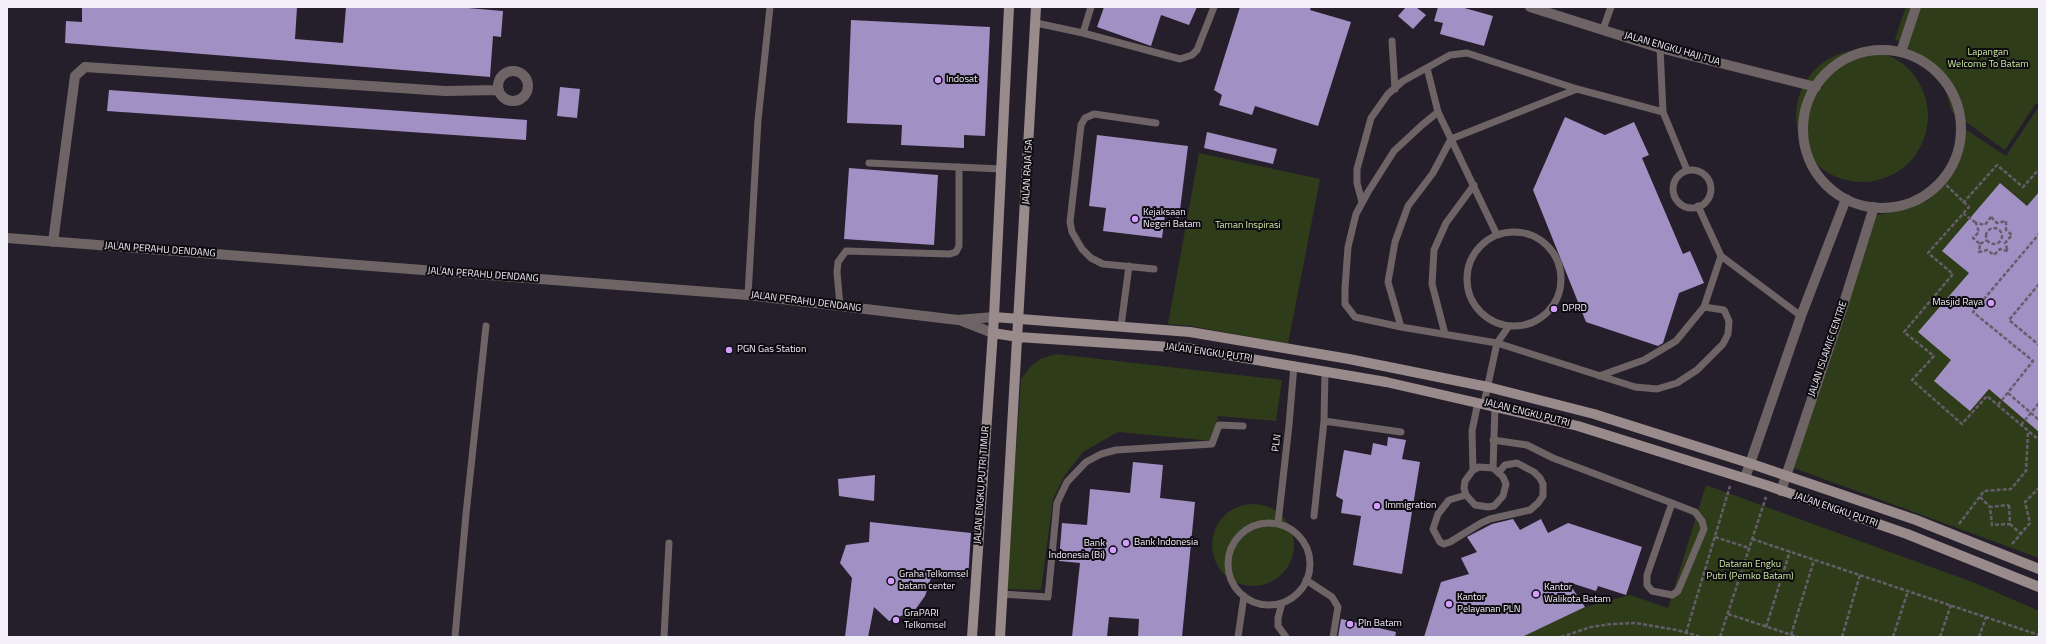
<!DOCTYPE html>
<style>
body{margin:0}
#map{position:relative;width:2046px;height:644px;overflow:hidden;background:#251f2c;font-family:"Titillium Web",sans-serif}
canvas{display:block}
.frame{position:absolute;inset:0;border:8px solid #f3eff8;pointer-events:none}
</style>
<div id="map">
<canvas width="2046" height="644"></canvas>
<div class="frame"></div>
</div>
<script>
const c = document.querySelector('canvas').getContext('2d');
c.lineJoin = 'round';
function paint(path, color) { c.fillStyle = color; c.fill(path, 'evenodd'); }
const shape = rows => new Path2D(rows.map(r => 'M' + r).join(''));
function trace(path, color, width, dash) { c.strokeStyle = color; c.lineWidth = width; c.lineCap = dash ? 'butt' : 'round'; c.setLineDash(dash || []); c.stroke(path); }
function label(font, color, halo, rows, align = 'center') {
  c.font = font + ' "Titillium Web",sans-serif'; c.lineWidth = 4; c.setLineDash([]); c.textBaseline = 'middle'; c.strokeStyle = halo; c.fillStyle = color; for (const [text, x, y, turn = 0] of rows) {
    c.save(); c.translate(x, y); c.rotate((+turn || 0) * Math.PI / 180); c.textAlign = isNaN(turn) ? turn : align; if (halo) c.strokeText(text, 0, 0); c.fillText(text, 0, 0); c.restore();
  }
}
const green = shape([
 [1906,7,2039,7,2039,105,2036,103,2005,150,1952,112,1944,85,1933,66,1895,39],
 '1796 116a66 66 0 1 1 132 0a66 66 0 1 1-132 0Z',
 [2037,109,2039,110,2039,558,1791,467,1875,216,1927,201,1952,173,1962,154,1965,129,2006,156],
 [1199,153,1320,179,1288,344,1191,326,1168,324],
 [1056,354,1282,380,1276,421,1218,416,1213,441,1118,432,1083,452,1065,475,1053,499,1041,590,1006,589,1021,379,1030,367,1040,359],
 [1706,485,1975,583,2039,611,2039,637,1522,637,1585,607,1630,595,1668,608],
 '1212 545a41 41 0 1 1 82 0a41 41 0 1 1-82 0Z'
]);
const building = shape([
 [82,7,297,7,295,39,343,43,346,7,456,7,503,11,501,37,493,36,490,77,65,43,66,21,82,22],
 [1104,7,1197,7,1189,25,1161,15,1151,46,1097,27],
 [1240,7,1311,7,1310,10,1351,22,1318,126,1255,106,1252,115,1219,105,1222,95,1214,90],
 [1406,7,1416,7,1426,15,1413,29,1398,16],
 [1438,7,1461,7,1493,16,1484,46,1440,34,1443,23,1434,21],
 [851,20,990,27,985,136,964,135,964,148,901,145,902,125,847,123],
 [560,87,580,89,577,118,557,116],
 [109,90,527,120,526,140,107,111],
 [1565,117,1605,135,1634,122,1649,155,1642,158,1683,254,1690,251,1704,283,1679,293,1663,343,1658,346,1586,322,1533,190],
 [1207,132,1277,149,1273,164,1204,148],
 [1097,135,1188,146,1179,218,1165,215,1162,238,1103,231,1106,208,1089,206],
 [849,168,938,175,934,245,844,239],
 [2000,183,2027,206,2039,192,2039,432,1989,389,1970,411,1934,381,1951,360,1918,332,1969,273,1942,251],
 [1388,437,1406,440,1402,459,1420,462,1402,574,1353,565,1361,516,1341,513,1343,500,1336,496,1344,450,1371,455,1373,443,1387,446],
 [1133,462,1163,465,1160,498,1195,502,1182,637,1138,637,1139,619,1109,617,1107,637,1072,637,1080,563,1059,561,1062,523,1087,525,1090,489,1130,493],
 [875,475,874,501,839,496,838,479],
 [1513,519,1520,530,1541,519,1548,533,1568,523,1642,547,1626,595,1598,586,1596,591,1568,582,1585,607,1522,637,1424,637,1441,582,1469,574,1461,558,1477,552,1467,537,1492,524],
 [870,522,971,533,968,579,931,578,925,596,915,610,889,621,874,607,868,637,845,637,852,578,840,563,846,545,869,542],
 [1341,619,1396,632,1395,637,1338,637]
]);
const path = shape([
 [1942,181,1969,207,1928,253,1953,274,1904,332,1934,356,1912,380,1962,424,1987,396,2039,440],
 [1963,203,1997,165,2023,187,2039,169],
 [1963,213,1976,223],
 [1991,217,1997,223,2006,221,2006,230,2012,235,2005,243,2008,251,2000,249,1994,255,1987,250,1979,252,1980,244,1973,238,1979,232,1976,223,1985,225,1991,217],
 '1986 236a8 8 0 1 1 16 0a8 8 0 1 1-16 0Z',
 [1980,244,1987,240],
 [2039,284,2009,320,2039,345],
 [2008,393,2039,420],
 [1998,405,2033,361,1973,312,2039,234],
 [2021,425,2039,403],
 [1980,497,1990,507],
 [2009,505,2010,524,1992,525,1990,507,2009,505],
 [1959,524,1984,491,2011,489,2026,471,2028,432],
 [2010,524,2021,534],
 [1715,537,1749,548],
 [1752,539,2039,635],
 [2012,544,2030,523,2025,502,2039,488],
 [1728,614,1798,637],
 [1766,627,1790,551],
 [1686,633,1730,486],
 [1791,635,1814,560],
 [1561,637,1591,627,1611,624,1635,623,1677,630,1701,637],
 [1720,637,1766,497],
 [1842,637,1860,575],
 [1893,637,1908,591],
 [1940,637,1951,605],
 [1979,637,1986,617]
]);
const service = shape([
 [1036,23,1083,33,1180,59,1192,55,1197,50,1214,7],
 [1603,29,1611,7],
 [1083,33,1091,7],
 [1392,41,1395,89],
 [1660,48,1663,112,1687,170],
 [1427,68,1438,112,1497,235],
 [1438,112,1422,125,1394,151,1368,192,1356,214,1348,247,1345,288,1345,304,1355,317,1401,327,1497,343,1635,387,1657,389,1677,383,1697,370,1723,344,1728,334,1729,321,1724,310,1704,307],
 [869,163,1001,169],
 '1673 189a19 19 0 1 1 38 0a19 19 0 1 1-38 0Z',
 [1362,202,1357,183,1357,169,1371,118,1388,94,1403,81,1450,55,1467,53,1577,89,1663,112],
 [1698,206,1721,256,1801,316],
 '1467 279a47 47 0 1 1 94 0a47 47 0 1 1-94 0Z',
 [1154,269,1103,264,1091,258,1082,249,1072,232,1070,222,1081,125,1085,118,1094,114,1156,123],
 [748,295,758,120,770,7],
 [840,306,837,272,838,262,846,251,950,254,956,252,959,246,959,167],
 [1121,326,1129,266],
 [1401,327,1388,282,1395,242,1408,206,1433,173,1451,139,1577,89],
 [1445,334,1432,284,1434,250,1446,223,1474,185],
 [1599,376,1644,360,1676,341,1704,307,1721,256],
 [1484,403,1497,343,1509,326],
 [1324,421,1401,432],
 [1493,440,1527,445,1553,458,1672,503,1695,512,1702,521,1704,529,1678,591,1672,595,1652,591,1647,585,1647,575,1672,503],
 [1493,468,1495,406],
 [1473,470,1479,467,1493,468,1503,477,1506,484,1503,496,1494,506,1488,507,1475,505,1466,495,1464,488,1465,481,1473,470,1472,431,1478,402],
 [1466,495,1449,500,1438,514,1433,529,1440,542,1444,544,1450,542,1481,523,1490,519,1530,510,1538,503,1543,496,1543,484,1540,478,1534,472,1517,463,1505,465,1499,472],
 [1314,516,1324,421,1325,371],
 [1278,523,1289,425,1294,365],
 '1228 564a41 41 0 1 1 82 0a41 41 0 1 1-82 0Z',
 [1306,580,1332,597,1338,607,1333,637],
 [1002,594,1048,597,1057,503,1067,482,1086,462,1101,454,1116,450,1212,444,1219,425,1243,426],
 [1282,603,1278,618,1278,626,1286,637],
 [455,637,466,514,486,326],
 [664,637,669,543],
 [1238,637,1244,596]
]);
const minor = shape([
 '498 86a15 15 0 1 1 30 0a15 15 0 1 1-30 0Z',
 [7,238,748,295,958,320,994,317],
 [53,242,75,76,85,67,445,91,499,90],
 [962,321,993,333]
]);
const tertiary = shape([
 [1530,7,1660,48,1816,87],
 '1803 129a79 79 0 1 1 158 0a79 79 0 1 1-158 0Z',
 [1901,52,1916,7],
 [1745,478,1801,316,1846,199],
 [1781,491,1842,309,1874,207]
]);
const secondary = shape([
 [994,317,1190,332,1349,359,1488,387,1594,414,1749,463,1916,520,2039,569],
 [993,333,1018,337,1186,348,1386,382,1578,426,1769,486,1907,534,2039,587],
 [972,637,994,317,1009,7],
 [1000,637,1036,7]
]);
const markers = [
 [938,80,4,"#d29dfd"],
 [1135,219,4,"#d29dfd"],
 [1991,303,4,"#d29dfd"],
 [1554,309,4,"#d29dfd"],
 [729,350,4,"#d29dfd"],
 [1377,506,4,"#d29dfd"],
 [1126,543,4,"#d29dfd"],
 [1113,550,4,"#d29dfd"],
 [891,581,4,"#d29dfd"],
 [1536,594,4,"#d29dfd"],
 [1449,604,4,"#d29dfd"],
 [896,620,4,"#d29dfd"],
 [1350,624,4,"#d29dfd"]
];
const streetNames = [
 ["JALAN ENGKU HAJI TUA",1672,49,16],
 ["JALAN RAJA ISA",1028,172,-87],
 ["JALAN PERAHU DENDANG",160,250,4],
 ["JALAN PERAHU DENDANG",483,275,4],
 ["JALAN PERAHU DENDANG",806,302,7],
 ["JALAN ISLAMIC CENTRE",1828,349,-71],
 ["JALAN ENGKU PUTRI",1209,353,8],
 ["JALAN ENGKU PUTRI",1527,413,14],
 ["PLN",1277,443,-83],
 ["JALAN ENGKU PUTRI TIMUR",982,485,-86],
 ["JALAN ENGKU PUTRI",1836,510,19]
];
const parkNames = [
 ["Lapangan",1988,53],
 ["Welcome To Batam",1988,65],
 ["Taman Inspirasi",1248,226],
 ["Dataran Engku",1750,565],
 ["Putri (Pemko Batam)",1750,577]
];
const poiNames = [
 ["Indosat",946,80],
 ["Kejaksaan",1143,213],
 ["Negeri Batam",1143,225],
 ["Masjid Raya",1983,303,"right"],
 ["DPRD",1562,309],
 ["PGN Gas Station",737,350],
 ["Immigration",1385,506],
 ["Bank Indonesia",1134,543],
 ["Bank",1105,544,"right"],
 ["Indonesia (Bi)",1105,556,"right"],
 ["Graha Telkomsel",899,575],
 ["batam center",899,587],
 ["Kantor",1544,588],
 ["Walikota Batam",1544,600],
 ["Kantor",1457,598],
 ["Pelayanan PLN",1457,610],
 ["GraPARI",904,614],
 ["Telkomsel",904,626],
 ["Pln Batam",1358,624]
];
paint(green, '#2f3c19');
paint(building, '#a190c3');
trace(path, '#645e6a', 2.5, [4, 2]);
trace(service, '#6e6465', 7);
trace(minor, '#6e6465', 10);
trace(tertiary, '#6e6465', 10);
trace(secondary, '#998a8b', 10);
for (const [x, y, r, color] of markers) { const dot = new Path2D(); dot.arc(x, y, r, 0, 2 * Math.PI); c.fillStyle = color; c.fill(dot); trace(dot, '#0d0a10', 1.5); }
label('10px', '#f3eff8', '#0d0a10', streetNames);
label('10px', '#ccec9e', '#0d0a10', parkNames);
label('10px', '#f3eff8', '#0d0a10', poiNames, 'left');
</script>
